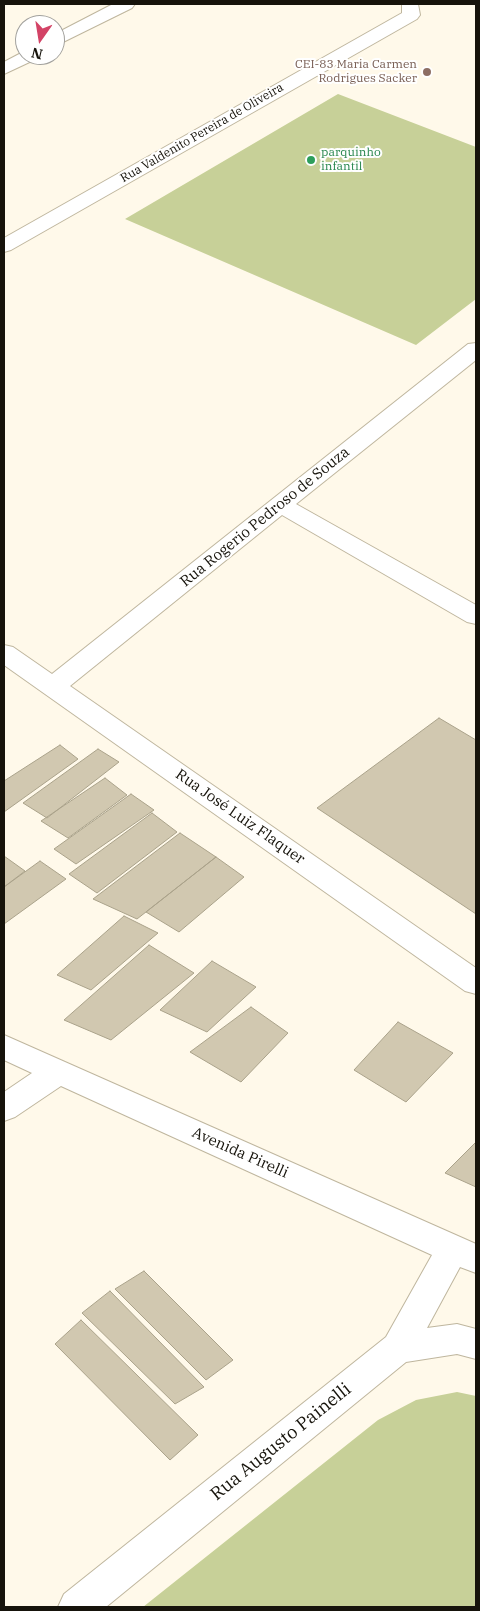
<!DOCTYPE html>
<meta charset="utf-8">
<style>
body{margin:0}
#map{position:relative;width:480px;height:1611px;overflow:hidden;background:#fff9ea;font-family:"IBM Plex Serif",serif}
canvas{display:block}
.frame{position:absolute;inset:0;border:5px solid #16130b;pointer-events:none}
.north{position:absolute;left:15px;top:15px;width:50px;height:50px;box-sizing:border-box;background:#fff;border:1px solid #a2a19d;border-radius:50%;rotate:193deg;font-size:14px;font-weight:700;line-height:20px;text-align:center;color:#16130b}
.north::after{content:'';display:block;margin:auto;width:18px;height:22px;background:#d34366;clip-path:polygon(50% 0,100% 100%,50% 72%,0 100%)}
</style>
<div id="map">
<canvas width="480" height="1611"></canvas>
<div class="frame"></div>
<div class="north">N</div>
</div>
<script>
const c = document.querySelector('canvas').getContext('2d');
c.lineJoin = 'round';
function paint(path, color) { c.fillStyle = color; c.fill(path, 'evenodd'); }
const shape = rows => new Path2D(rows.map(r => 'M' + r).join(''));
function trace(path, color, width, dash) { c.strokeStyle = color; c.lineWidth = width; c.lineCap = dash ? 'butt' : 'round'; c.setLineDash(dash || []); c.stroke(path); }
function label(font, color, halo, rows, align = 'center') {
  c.font = font + ' "IBM Plex Serif",serif'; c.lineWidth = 4; c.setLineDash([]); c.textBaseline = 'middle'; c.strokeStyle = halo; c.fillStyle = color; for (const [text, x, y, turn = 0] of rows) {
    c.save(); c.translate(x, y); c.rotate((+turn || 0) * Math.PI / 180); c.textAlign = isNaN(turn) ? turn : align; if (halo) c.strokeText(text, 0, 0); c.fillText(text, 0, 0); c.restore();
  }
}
const green = shape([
 [338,94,476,147,476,299,416,345,125,219],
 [457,1392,476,1396,476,1607,143,1607,378,1420,416,1400]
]);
const building = shape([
 [439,718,476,740,476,914,317,808,439,718],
 [60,745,78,759,4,812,4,781,60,745],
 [98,749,119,762,47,818,23,803,98,749],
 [105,778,127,795,68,838,41,821,105,778],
 [131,794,154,810,76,864,54,849,131,794],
 [152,813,177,832,97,893,69,874,152,813],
 [180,833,216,857,137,919,93,899,180,833],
 [4,856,25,871,4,887,4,856],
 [216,857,244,877,179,932,146,912,216,857],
 [40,861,66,879,4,924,4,887,40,861],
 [124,916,158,933,91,990,57,975,124,916],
 [149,945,194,973,111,1040,64,1020,149,945],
 [212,961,256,987,207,1032,160,1010,212,961],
 [251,1007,288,1033,241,1082,190,1052,251,1007],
 [398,1022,453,1053,406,1102,354,1070,398,1022],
 [476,1142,476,1187,445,1173,476,1142],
 [144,1271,233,1360,206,1380,115,1289,144,1271],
 [110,1291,204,1387,175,1404,82,1313,110,1291],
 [81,1320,198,1435,170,1460,55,1344,81,1320]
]);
const minor = shape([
 [113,4,135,4,132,8,55,46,55,34,113,4],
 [402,4,418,4,420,15,417,19,11,250,4,252,4,238,402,13,402,4],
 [25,51,25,55,39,55,36,59,4,74,4,62,25,51],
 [476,343,476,360,296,504,476,605,476,624,467,622,282,515,70,686,476,968,476,994,465,991,4,665,4,645,13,647,52,674,468,344,476,343],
 [4,1035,476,1244,476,1273,460,1267,427,1328,457,1324,476,1329,476,1359,457,1354,406,1362,106,1607,58,1607,64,1594,386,1337,432,1255,61,1086,15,1117,4,1121,4,1092,32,1073,4,1060,4,1035]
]);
const markers = [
 [427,72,5,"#8d6e63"],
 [311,160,5,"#2e9e5b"]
];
const farEducationnames = [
 ["CEI-83 Maria Carmen",417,65],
 ["Rodrigues Sacker",417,79]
];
const farStreetnames = [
 ["Rua Valdenito Pereira de Oliveira",202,133,-30]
];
const farLeisurenames = [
 ["parquinho",321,153],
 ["infantil",321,167]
];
const streetNames = [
 ["Rua Rogerio Pedroso de Souza",265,517,-39],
 ["Rua José Luiz Flaquer",240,817,35],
 ["Avenida Pirelli",240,1153,24]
];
const nearStreetnames = [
 ["Rua Augusto Painelli",281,1442,-39]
];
paint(green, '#c7d098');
paint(building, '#d1c8b0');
trace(building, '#aaa28a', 1);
trace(minor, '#bfb69e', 2);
paint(minor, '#fff');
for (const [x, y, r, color] of markers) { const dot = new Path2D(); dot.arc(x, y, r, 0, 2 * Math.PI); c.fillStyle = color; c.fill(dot); trace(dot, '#fff', 2); }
label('12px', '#785e54', '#fff', farEducationnames, 'right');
label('12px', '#16130b', '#fff', farStreetnames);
label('12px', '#27864d', '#fff', farLeisurenames, 'left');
label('15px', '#16130b', '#fff', streetNames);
label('18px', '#16130b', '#fff', nearStreetnames);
</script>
